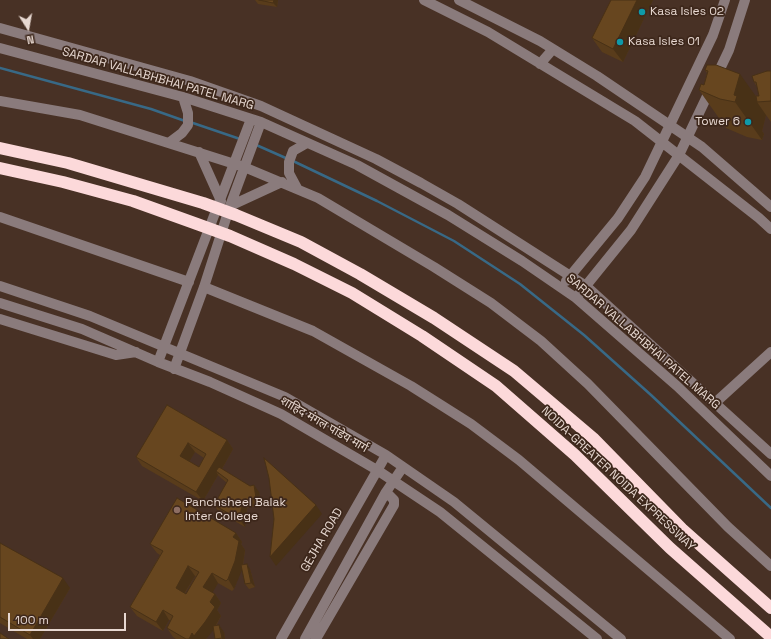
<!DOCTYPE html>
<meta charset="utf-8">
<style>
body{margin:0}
#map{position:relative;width:771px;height:639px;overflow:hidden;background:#483125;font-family:"Space Grotesk",sans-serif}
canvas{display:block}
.north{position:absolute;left:8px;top:8px;width:40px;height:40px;-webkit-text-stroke:3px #3d271b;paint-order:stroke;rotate:169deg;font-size:11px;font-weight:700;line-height:16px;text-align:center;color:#e7d8d1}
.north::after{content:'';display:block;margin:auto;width:14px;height:18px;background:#e7d8d1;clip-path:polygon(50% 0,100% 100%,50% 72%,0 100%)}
.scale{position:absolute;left:8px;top:613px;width:118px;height:18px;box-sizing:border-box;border:2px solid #e7d8d1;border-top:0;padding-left:5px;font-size:12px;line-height:14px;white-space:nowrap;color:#e7d8d1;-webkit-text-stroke:3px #3d271b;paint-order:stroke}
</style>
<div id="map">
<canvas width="771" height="639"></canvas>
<div class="north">N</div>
<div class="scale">100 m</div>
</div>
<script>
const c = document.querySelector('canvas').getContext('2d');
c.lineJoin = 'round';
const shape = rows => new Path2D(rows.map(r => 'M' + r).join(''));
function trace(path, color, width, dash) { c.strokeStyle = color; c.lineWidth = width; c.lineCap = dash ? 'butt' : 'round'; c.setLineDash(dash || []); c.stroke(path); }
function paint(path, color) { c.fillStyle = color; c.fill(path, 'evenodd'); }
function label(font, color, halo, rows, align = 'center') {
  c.font = font + ' "Space Grotesk","Noto Sans Devanagari",sans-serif'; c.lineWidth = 3.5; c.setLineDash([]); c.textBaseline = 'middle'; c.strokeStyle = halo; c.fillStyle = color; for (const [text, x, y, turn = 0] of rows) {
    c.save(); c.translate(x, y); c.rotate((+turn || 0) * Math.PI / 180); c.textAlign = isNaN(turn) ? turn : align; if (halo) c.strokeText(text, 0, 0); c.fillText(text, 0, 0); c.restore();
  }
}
const stream = shape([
 [0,68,151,109,185,121],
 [190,122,240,139],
 [254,144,288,159],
 [293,161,377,201,454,241,520,284,584,335,651,395,771,508]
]);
const minor = shape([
 [424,0,488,32,635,121,759,218,771,229],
 [459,0,540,41,597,76,702,147,771,207],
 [0,28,190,81,261,106,376,159,421,183,458,204,586,286,771,454],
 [0,48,183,97,261,122,357,165,448,215,522,261,576,298,677,386,771,476],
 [540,64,553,49],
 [0,101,80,115,244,167,318,198,434,267,491,303,541,341,588,384,728,527,771,566],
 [170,142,182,133,188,125,188,113,183,97],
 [199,152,221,201],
 [297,188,289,173,289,162,293,151,307,143],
 [230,206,282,182],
 [0,217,189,282],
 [566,281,618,218,645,177,713,35,725,0],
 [0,286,90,316,285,397,386,455,454,502,621,639],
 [204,287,313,331,411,386,471,424,519,460,730,639],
 [576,298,631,230,679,155,729,50,745,0],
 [0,303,82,329,158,362,210,382,281,414,377,470,440,512,597,639],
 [0,319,116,355,136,352],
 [158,362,251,119],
 [174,369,204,287,230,206,261,122],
 [716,402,771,352],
 [281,639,386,455],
 [305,639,386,492,403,467],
 [316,639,394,505,394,500,386,492]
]);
const highway = shape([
 [0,148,68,163,203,203,236,215,301,242,360,274,434,318,514,371,593,438,682,529,771,608],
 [0,168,63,182,133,201,197,224,230,236,294,264,352,293,422,336,496,386,575,455,670,548,771,637]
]);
const wall = shape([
 [255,0,278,0,277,7,258,4],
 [611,0,653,0,623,62,602,52,592,38],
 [707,65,756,96,759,96,757,87,754,82,771,71,771,122,766,115,762,131,764,134,762,140,747,137,726,128,699,90,704,85,707,73,705,70],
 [167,405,227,440,233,449,222,469,259,492,261,505,247,508,245,527,219,512,214,505,227,483,221,478,218,475,203,501,142,466,136,457],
 [195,452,204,458,199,467,189,461],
 [236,533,242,542,241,544,245,550,243,565,250,569,255,587,249,589,245,584,242,568,234,589,232,591,218,583,212,592,215,594,221,603,217,610,221,616,216,626,224,632,225,639,215,639,213,629,206,639,176,639,173,637,167,628,171,620,169,620,163,631,137,616,130,607,160,555,157,553,150,544],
 [195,576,196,576,186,594,185,593],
 [0,543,70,588,40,639,27,639,0,623]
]);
const shadedWall = shape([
 [274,0,278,0,277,7,273,3],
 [637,0,653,0,623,62,613,49],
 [740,74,760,102,757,102,766,115,762,131,764,134,762,140,735,102,734,95],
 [227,440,233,449,219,474,216,471,218,475,203,501,196,492],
 [188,443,195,452,187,465,180,456],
 [254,485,259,492,261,505,256,498],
 [242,501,247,508,245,527,240,520],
 [316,505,322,514,276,566,270,557],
 [236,533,242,542,241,544,245,550,242,570,234,589,228,579,233,537],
 [247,564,250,569,255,587,251,583],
 [188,566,195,576,182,597,176,588],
 [212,573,218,583,210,597,203,587],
 [63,578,70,588,40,639,33,639,30,635],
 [215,594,221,603,217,610,221,616,212,632,206,639,189,639],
 [163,610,169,620,163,631,156,622],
 [219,625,224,632,225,639,222,639,222,638]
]);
const building = shape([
 [259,0,274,0,273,3,259,0],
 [611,0,637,0,613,49,592,38,611,0],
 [707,65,716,65,740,74,734,95,737,96,735,102,720,99,699,90,701,84,704,85,708,71,705,70,707,65],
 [767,71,771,71,771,101,757,102,756,96,759,96,756,82,754,82,752,76,767,71],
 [167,405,227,440,196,492,136,457,167,405],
 [188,443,206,454,199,467,180,456,188,443],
 [264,458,316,505,270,557,274,519,269,478,264,458],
 [219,467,250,486,254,485,256,498,242,501,240,520,214,505,228,480,216,471,219,467],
 [177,498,236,533,233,537,239,541,235,561,228,579,226,581,212,573,203,587,215,594,210,602,215,607,205,622,194,636,192,633,189,639,186,639,167,628,173,616,163,610,156,622,130,607,163,551,150,544,177,498],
 [188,566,199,572,186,594,176,588,188,566],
 [0,543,63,578,30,635,0,617,0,543],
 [247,564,251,583,245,584,241,565,247,564],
 [219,625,222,638,215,639,213,626,219,625],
 [0,633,9,639,0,639,0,633]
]);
const markers = [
 [642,12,4,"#0f9aa8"],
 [620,42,4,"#0f9aa8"],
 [748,122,4,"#0f9aa8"],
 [177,510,4,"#8d6e63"]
];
const poiNames = [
 ["Kasa Isles 02",650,12],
 ["Kasa Isles 01",628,42],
 ["Tower 6",740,122,"right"],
 ["Panchsheel Balak",185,503],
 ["Inter College",185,517]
];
const streetNames = [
 ["SARDAR VALLABHBHAI PATEL MARG",158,79,16],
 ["SARDAR VALLABHBHAI PATEL MARG",643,342,41],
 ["शाहिद मंगल पांडेय मार्ग",324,425,30],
 ["NOIDA-GREATER NOIDA EXPRESSWAY",618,479,43],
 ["GEJHA ROAD",322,540,-60]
];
trace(stream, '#386986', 2.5);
trace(minor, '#8a7b7c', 10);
trace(highway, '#fcd9da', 12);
paint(wall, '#593c1b');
paint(shadedWall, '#483116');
paint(building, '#67461f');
trace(building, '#483116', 1);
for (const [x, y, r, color] of markers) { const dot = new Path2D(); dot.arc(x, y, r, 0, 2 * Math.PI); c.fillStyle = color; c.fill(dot); trace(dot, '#3d271b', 1.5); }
label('12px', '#e7d8d1', '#3d271b', poiNames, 'left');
label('12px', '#e7d8d1', '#3d271b', streetNames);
</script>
